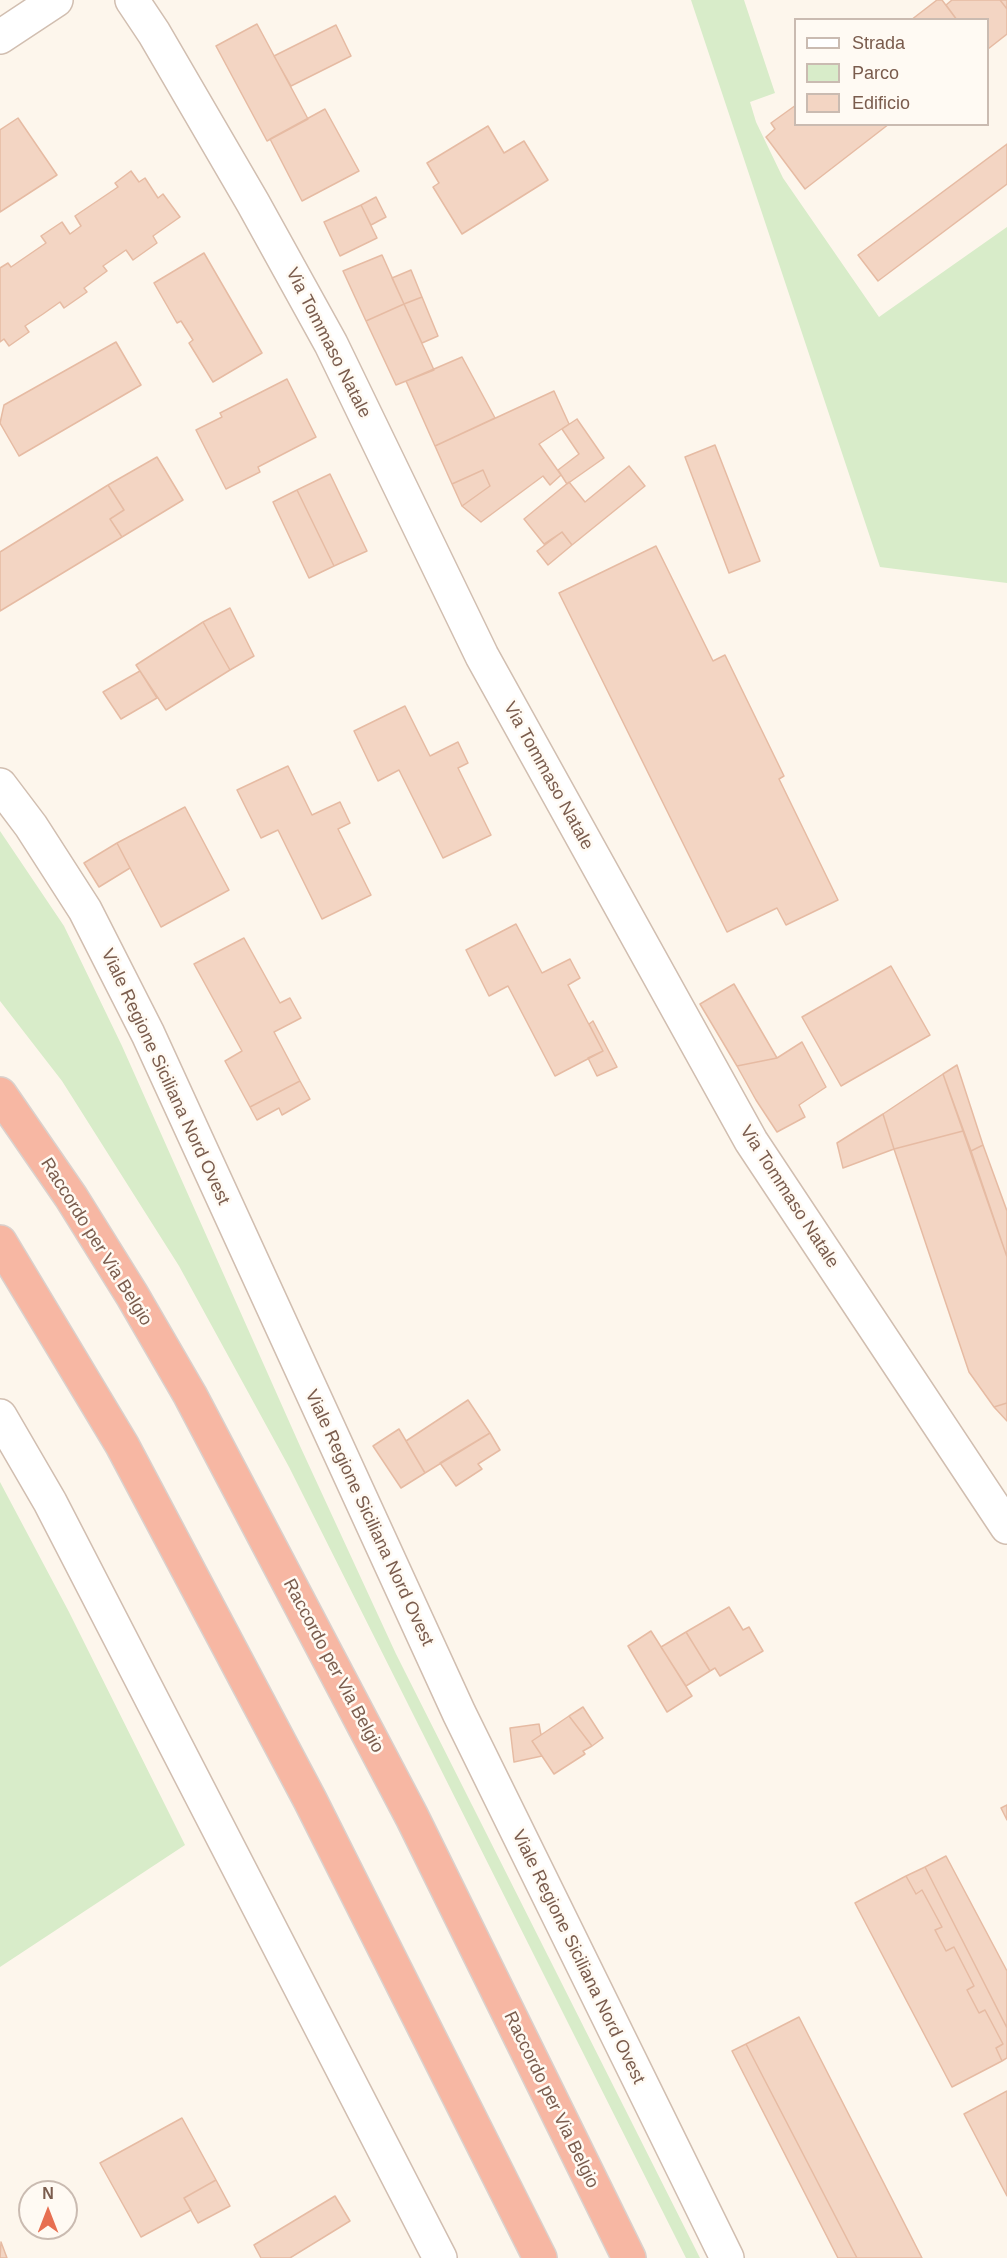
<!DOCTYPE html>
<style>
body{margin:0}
#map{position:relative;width:1007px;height:2258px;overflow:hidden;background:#fdf6ec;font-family:Arial,sans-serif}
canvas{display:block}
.legend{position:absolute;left:794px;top:18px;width:195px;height:108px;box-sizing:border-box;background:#fffaf3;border:2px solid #cabbb1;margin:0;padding:8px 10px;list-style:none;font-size:18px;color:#7a5c4d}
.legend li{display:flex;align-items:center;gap:12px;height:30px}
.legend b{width:30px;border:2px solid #cabbb1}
.north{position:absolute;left:18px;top:2180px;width:60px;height:60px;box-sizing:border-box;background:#fffaf3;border:2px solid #cabbb1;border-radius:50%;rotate:0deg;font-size:16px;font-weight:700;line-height:24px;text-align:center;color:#7a5c4d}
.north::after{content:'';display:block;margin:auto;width:21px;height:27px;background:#e76f51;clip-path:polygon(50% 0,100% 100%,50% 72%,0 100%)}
</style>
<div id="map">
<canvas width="1007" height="2258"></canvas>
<ul class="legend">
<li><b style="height:8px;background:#fff"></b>Strada</li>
<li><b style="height:16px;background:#d8ecc9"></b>Parco</li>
<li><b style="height:16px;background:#f3d5c3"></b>Edificio</li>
</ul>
<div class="north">N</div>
</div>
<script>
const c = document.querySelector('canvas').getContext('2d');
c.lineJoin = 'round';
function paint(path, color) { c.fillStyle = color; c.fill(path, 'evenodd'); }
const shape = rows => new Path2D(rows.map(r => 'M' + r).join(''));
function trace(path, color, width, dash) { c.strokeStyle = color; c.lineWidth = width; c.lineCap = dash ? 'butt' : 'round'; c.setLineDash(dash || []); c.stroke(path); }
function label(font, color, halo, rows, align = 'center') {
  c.font = font + ' Arial,sans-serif'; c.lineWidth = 5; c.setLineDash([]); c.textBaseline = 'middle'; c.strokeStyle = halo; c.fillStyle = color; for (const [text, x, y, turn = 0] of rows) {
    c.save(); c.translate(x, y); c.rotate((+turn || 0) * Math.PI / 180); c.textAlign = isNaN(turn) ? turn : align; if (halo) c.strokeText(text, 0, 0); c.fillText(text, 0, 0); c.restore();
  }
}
const green = shape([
 [691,0,744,0,775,93,750,102,756,122,783,178,879,317,1007,227,1007,583,880,567],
 [0,831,64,926,122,1046,300,1446,396,1654,700,2258,686,2258,289,1467,179,1266,62,1081,0,1001],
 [0,1482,69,1612,185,1845,0,1967]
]);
const building = shape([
 [937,0,942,0,957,20,911,20,937,0],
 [952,0,1000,0,1007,9,1007,34,988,49,988,20,957,20,946,5,952,0],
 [1000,0,1007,0,1007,9,1000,0],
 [257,24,308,119,267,141,216,46,257,24],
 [336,25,351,56,291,86,274,56,336,25],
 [796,105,796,124,889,124,805,189,766,137,775,129,771,123,796,105],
 [325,109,359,171,302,201,270,139,325,109],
 [18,118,57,175,0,212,0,130,18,118],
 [488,126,504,153,524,141,548,180,462,234,433,187,439,183,427,163,488,126],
 [1007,144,1007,184,878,281,858,255,1007,144],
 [131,171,139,182,145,178,158,198,163,194,180,217,153,236,157,243,133,260,126,250,103,266,107,271,84,288,87,292,64,308,60,302,43,314,25,326,29,332,9,346,4,339,0,342,0,268,8,263,11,267,46,243,41,236,62,222,70,234,81,226,75,216,118,187,115,183,131,171],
 [376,197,386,217,371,225,361,205,376,197],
 [361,205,377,238,340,256,324,222,361,205],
 [204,253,262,353,213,382,189,343,193,340,181,321,177,323,154,283,204,253],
 [382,255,404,304,366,321,343,271,382,255],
 [411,270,422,297,404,304,392,278,411,270],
 [422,297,438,336,422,343,404,304,422,297],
 [404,304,434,370,396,385,366,321,404,304],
 [116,342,141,385,19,456,0,423,4,405,116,342],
 [462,357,495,418,435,446,406,381,462,357],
 [287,379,316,437,258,467,260,472,226,489,196,430,222,417,220,413,287,379],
 [554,391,569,424,539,444,561,475,550,485,543,476,481,522,462,506,490,486,483,470,452,484,435,446,554,391],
 [577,419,604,458,567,484,558,470,579,454,562,429,577,419],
 [715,445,760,561,729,573,685,457,715,445],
 [157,457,183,500,122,537,110,519,124,510,108,485,157,457],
 [629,466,645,486,572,545,562,532,544,544,524,519,569,482,585,502,629,466],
 [483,470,490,486,462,506,452,484,483,470],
 [330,474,367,551,334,566,297,490,330,474],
 [108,485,124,510,110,519,122,537,0,611,0,552,108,485],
 [297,490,334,566,309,578,273,502,297,490],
 [562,532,572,545,548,565,537,551,562,532],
 [656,546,713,661,725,655,784,776,779,779,838,900,786,925,777,908,727,932,559,593,656,546],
 [230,608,254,656,230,670,203,622,230,608],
 [203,622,230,670,166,710,136,665,203,622],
 [140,671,157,698,121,719,103,692,140,671],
 [405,706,430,756,458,742,468,763,458,768,491,835,443,858,399,770,378,781,354,731,405,706],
 [288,766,312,815,340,802,350,823,338,829,371,895,322,919,278,830,261,838,237,790,288,766],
 [185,807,229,890,161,927,117,843,185,807],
 [117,843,130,868,99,887,84,863,117,843],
 [516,924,542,973,570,959,580,978,568,985,603,1051,555,1076,508,986,489,996,466,950,516,924],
 [244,938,280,1003,290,998,301,1018,274,1032,300,1081,250,1107,225,1061,242,1051,194,964,244,938],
 [891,966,930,1035,841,1086,802,1017,891,966],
 [734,984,777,1058,737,1066,700,1004,734,984],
 [593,1021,617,1067,597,1076,588,1058,603,1051,589,1024,593,1021],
 [802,1042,826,1087,799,1105,805,1117,777,1132,756,1100,737,1066,777,1058,802,1042],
 [957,1065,983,1145,971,1151,943,1074,957,1065],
 [943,1074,963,1131,894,1149,883,1114,943,1074],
 [300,1081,310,1099,282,1115,279,1108,257,1120,250,1107,300,1081],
 [883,1114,894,1149,843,1168,837,1143,883,1114],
 [963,1131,1007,1257,1007,1403,994,1407,969,1372,894,1149,963,1131],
 [983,1145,1007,1211,1007,1257,971,1151,983,1145],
 [468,1400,490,1433,425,1473,406,1441,468,1400],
 [1007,1403,1007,1421,994,1407,1007,1403],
 [399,1429,425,1473,401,1488,373,1446,399,1429],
 [490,1433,500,1450,478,1464,482,1469,456,1486,440,1463,490,1433],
 [729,1607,743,1630,749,1627,763,1651,720,1676,715,1668,710,1671,686,1632,729,1607],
 [651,1631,692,1696,667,1712,628,1646,651,1631],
 [686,1632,710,1671,686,1686,661,1647,686,1632],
 [583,1707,603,1738,592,1746,569,1716,583,1707],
 [569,1716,592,1746,583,1751,585,1754,554,1774,532,1741,569,1716],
 [539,1724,541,1735,532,1741,542,1756,514,1762,510,1728,539,1724],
 [1007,1805,1007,1820,1001,1808,1007,1805],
 [946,1856,1007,1971,1007,2028,925,1867,946,1856],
 [925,1867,1007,2028,1007,2058,1002,2061,996,2048,1003,2044,985,2010,979,2013,967,1990,974,1986,954,1947,946,1951,935,1930,942,1927,922,1890,916,1894,906,1876,925,1867],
 [906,1876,916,1894,922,1890,942,1927,935,1930,946,1951,954,1947,974,1986,967,1990,979,2013,985,2010,1003,2044,996,2048,1002,2061,952,2087,855,1903,906,1876],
 [799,2017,922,2258,857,2258,746,2044,799,2017],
 [746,2044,857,2258,838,2258,732,2051,746,2044],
 [1007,2091,1007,2196,964,2114,1007,2091],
 [182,2118,216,2180,184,2198,191,2210,141,2237,100,2163,182,2118],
 [216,2180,230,2206,198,2223,184,2198,216,2180],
 [335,2196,350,2221,290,2258,261,2258,254,2245,335,2196],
 [1,2242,7,2258,0,2258,1,2242]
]);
const minor = shape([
 [132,0,154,33,253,203,331,344,482,656,751,1141,1007,1527],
 [0,37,56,0],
 [0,785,31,826,85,910,148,1034,459,1713,727,2258],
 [0,1416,50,1502,440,2258]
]);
const highway = shape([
 [0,1094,71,1197,132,1295,190,1395,412,1817,629,2258],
 [0,1242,122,1445,310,1800,540,2258]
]);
const streetNames = [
 ["Via Tommaso Natale",328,343,63],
 ["Via Tommaso Natale",548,776,61],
 ["Viale Regione Siciliana Nord Ovest",165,1077,65],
 ["Via Tommaso Natale",789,1197,57],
 ["Raccordo per Via Belgio",96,1242,58],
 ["Viale Regione Siciliana Nord Ovest",369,1518,65],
 ["Raccordo per Via Belgio",333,1666,62],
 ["Viale Regione Siciliana Nord Ovest",578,1957,64],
 ["Raccordo per Via Belgio",551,2100,64]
];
paint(green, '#d8ecc9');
paint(building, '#f3d5c3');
trace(building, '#e6bba3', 1.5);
trace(minor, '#d1beb0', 36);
trace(highway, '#dad1cd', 36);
trace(minor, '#fff', 33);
trace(highway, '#f7b7a3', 33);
label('18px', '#7a5c4d', '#fffaf3', streetNames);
</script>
